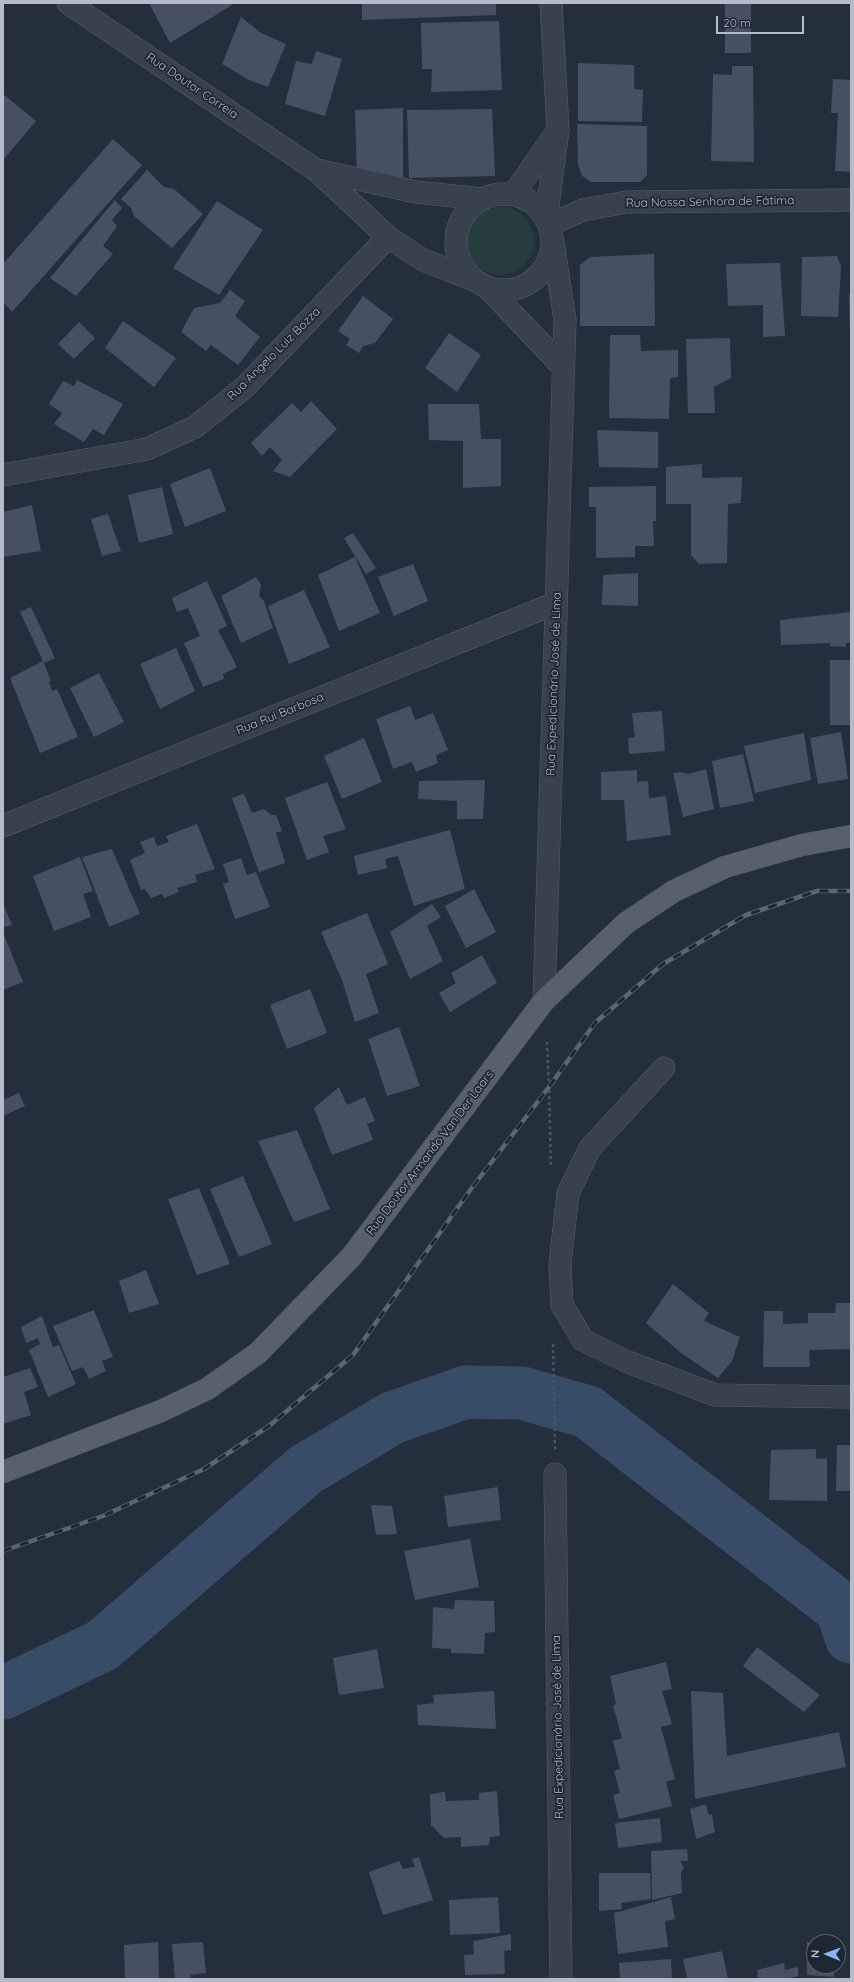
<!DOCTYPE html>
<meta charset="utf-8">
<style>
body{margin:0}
#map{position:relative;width:854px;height:1982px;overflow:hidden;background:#242f3e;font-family:Quicksand,sans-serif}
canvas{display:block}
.frame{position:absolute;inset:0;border:4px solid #b4bcc9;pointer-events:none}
.north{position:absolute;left:806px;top:1934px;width:40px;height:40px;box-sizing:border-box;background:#1d2633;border:1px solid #59626f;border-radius:50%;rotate:271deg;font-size:11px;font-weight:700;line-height:16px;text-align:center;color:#b4bcc9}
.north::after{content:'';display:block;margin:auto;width:14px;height:18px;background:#8ab4f8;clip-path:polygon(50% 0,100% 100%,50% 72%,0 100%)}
.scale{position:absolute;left:716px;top:16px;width:88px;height:18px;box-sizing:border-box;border:2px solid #b4bcc9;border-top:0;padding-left:5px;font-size:12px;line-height:14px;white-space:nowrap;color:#b4bcc9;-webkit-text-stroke:3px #1d2633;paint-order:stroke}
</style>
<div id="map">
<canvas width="854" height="1982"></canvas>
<div class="frame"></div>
<div class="north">N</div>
<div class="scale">20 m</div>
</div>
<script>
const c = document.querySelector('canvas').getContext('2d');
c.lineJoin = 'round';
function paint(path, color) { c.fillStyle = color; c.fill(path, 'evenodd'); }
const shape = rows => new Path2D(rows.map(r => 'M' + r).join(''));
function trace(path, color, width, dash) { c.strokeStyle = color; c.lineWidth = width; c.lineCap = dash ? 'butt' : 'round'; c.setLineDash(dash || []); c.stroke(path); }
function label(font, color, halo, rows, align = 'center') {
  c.font = font + ' Quicksand,sans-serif'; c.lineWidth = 3.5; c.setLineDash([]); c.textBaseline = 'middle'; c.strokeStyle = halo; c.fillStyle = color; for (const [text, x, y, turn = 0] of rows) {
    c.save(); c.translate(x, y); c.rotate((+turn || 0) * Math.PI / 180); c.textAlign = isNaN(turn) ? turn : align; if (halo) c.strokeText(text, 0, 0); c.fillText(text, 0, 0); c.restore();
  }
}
const green = shape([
 '466 241a34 34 0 1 1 68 0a34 34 0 1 1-68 0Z'
]);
const river = shape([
 [3,1693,103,1645,305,1470,392,1418,466,1392,522,1393,588,1412,842,1609,851,1637]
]);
const building = shape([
 [149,3,231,3,232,5,170,43],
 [362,3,496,3,496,15,362,20],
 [725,3,751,3,751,53,725,53],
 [241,17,261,33,286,44,268,87,249,80,222,64],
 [499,21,502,90,431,92,432,69,422,69,421,23],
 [316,51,342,59,325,116,285,104,296,61,312,64],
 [578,63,634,65,634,89,643,90,642,122,578,121],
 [732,66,753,66,754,162,711,161,713,74,732,75],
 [833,79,851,80,851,172,835,171,838,113,831,113],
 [3,94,36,121,3,160],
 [403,108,403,181,357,175,355,110],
 [492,109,495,176,409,178,407,110],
 [577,124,647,126,647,175,640,182,592,182,582,176,578,164],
 [113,139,142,165,12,312,3,302,3,264],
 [147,170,164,187,174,189,203,214,172,248,134,216,131,208,121,199],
 [115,200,122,208,112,220,117,226,103,246,113,254,76,296,50,278],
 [217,201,263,230,219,295,173,268],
 [654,254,655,326,580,326,580,265,590,257],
 [837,256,841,266,838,317,801,316,802,257],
 [780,263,785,336,763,337,763,305,728,306,726,264],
 [230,290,245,301,235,316,260,337,238,365,211,345,206,351,181,332,194,308,220,303],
 [849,294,851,294,851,337,850,337],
 [363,296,393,319,375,343,363,346,359,353,346,345,350,339,338,331],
 [123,321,176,358,154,387,105,348],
 [79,322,95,338,74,359,58,344],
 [449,333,481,355,457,392,425,368],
 [610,335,640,335,641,351,678,350,678,377,670,378,669,419,609,418],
 [730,338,731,378,714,387,715,413,688,413,686,339],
 [77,380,123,404,104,435,93,429,84,442,54,424,62,413,49,404,63,381,74,386],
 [311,401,337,429,290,477,273,471,282,460,270,447,262,456,251,443,292,403,301,412],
 [428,404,479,404,481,439,501,439,501,486,463,488,463,441,429,440],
 [597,430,658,432,658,468,599,467],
 [702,464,702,478,742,477,741,503,728,504,727,563,699,564,691,555,691,504,666,504,666,467],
 [210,468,226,511,185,527,170,484],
 [656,486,656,521,653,521,654,546,635,546,635,557,596,558,596,507,589,507,589,487],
 [162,487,173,534,139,543,128,495],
 [32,505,41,551,3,557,3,512],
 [108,514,121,551,102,556,91,519],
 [353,533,376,568,366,574,344,538],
 [355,557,380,613,339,631,318,575],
 [413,564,428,601,394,616,378,577],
 [638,573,638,606,602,605,603,575],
 [256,577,261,585,259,596,264,601,273,628,241,643,221,596],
 [207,581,227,626,218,630,237,667,223,674,224,679,203,687,184,643,200,636,188,608,177,612,172,598],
 [304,590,330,647,289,664,268,606],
 [31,607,55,658,44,663,20,612],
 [851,612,851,643,846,643,846,647,830,646,830,643,781,645,780,620],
 [176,648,195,691,160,709,140,664],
 [830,660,851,660,851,725,830,725],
 [43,661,51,681,49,682,52,691,57,689,78,737,40,753,10,678],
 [99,673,124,722,94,737,70,688],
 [410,706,415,720,433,713,448,750,436,755,438,763,416,772,412,762,393,769,376,719],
 [662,711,665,751,629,754,628,738,635,737,632,713],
 [841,732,848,779,818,784,810,738],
 [804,733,811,780,755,793,744,746],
 [364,738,382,782,342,799,324,756],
 [743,754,754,801,720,808,712,761],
 [706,769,714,809,683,817,673,773,680,772,688,774],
 [637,770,637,782,648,781,649,798,666,796,671,835,627,841,624,800,601,800,601,772],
 [485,780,483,819,457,819,457,801,418,799,419,781],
 [327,782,346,829,323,836,329,852,307,860,285,798],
 [244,794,252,813,264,809,271,815,276,815,282,831,276,833,285,863,259,872,232,798],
 [197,824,215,869,195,875,197,882,177,888,179,892,164,898,162,894,151,898,145,889,141,890,130,860,145,853,140,842,154,837,157,846,169,842,166,836],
 [450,830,465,889,414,906,398,856,385,859,387,868,358,875,354,856],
 [112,849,140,914,109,927,82,857],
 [80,857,93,891,83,894,91,917,54,931,33,876],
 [241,858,247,875,256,872,270,907,235,919,223,884,229,882,223,864],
 [474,889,496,932,466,948,445,906],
 [3,904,12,925,3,927],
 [432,904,441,917,427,926,443,961,410,979,390,932],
 [367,913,388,964,366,974,379,1013,355,1022,342,980,321,932],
 [3,932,23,982,3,990],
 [482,955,497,983,450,1012,439,993,456,983,451,973],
 [310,989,327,1033,287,1049,270,1005],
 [399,1027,420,1086,387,1096,368,1039],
 [339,1087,347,1105,365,1097,375,1121,367,1124,373,1140,332,1155,314,1108],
 [19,1093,25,1106,3,1116,3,1100],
 [297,1130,330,1209,294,1222,258,1141],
 [243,1176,272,1244,239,1257,210,1189],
 [199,1188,230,1264,197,1275,168,1199],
 [146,1270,159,1304,129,1313,119,1281],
 [673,1284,709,1313,704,1321,740,1337,732,1361,718,1378,681,1353,646,1323],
 [836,1303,851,1303,851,1349,809,1350,810,1367,763,1367,764,1311,783,1311,783,1324,808,1323,808,1313,835,1313],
 [94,1310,113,1357,102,1361,106,1371,89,1379,83,1367,72,1371,53,1326],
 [42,1316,53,1347,59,1345,76,1384,48,1397,29,1350,40,1344,38,1338,26,1343,21,1327],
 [30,1368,38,1387,24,1392,31,1415,3,1424,3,1377],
 [837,1445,851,1445,851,1491,836,1491],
 [816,1449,816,1459,827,1458,827,1501,769,1500,771,1450],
 [498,1487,501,1520,448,1527,444,1496],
 [371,1505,392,1506,397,1534,376,1535],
 [470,1539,479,1587,415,1600,404,1551],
 [455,1600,494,1601,495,1632,485,1633,484,1654,451,1653,451,1649,432,1648,433,1607,454,1609],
 [757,1647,820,1695,804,1712,743,1666],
 [377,1649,384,1688,339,1695,333,1658],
 [666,1662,672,1689,662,1691,672,1724,661,1727,675,1779,666,1782,672,1806,619,1819,613,1795,620,1793,614,1771,620,1769,613,1741,622,1738,613,1706,616,1704,610,1676],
 [494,1691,496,1729,418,1725,417,1705,434,1703,433,1695],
 [691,1691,723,1693,727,1756,839,1732,846,1767,695,1799],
 [497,1791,500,1836,490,1837,489,1845,461,1847,461,1837,444,1838,431,1825,430,1794,445,1792,446,1801,479,1800,479,1793],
 [706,1804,708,1814,712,1815,715,1832,696,1839,690,1809],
 [660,1818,662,1842,618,1848,615,1823],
 [687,1849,688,1861,680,1861,684,1868,681,1872,682,1893,652,1900,651,1851],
 [419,1857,433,1900,383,1915,369,1872,399,1861,403,1869,415,1867,412,1859],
 [599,1873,650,1873,651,1899,621,1903,622,1909,599,1911],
 [498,1897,500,1933,450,1935,449,1900],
 [671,1897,675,1919,665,1921,668,1947,618,1954,614,1913],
 [511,1934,511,1950,504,1951,505,1974,465,1975,464,1955,474,1954,473,1941],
 [158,1942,159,1979,125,1979,124,1945],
 [203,1942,206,1973,190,1975,191,1979,175,1979,172,1944],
 [807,1942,814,1943,814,1966,834,1966,834,1977,807,1975],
 [722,1951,728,1979,687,1979,683,1959],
 [671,1959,672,1979,620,1979,619,1963],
 [784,1963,785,1970,798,1967,798,1976,787,1979,758,1979,757,1970]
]);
const path = shape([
 [547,1042,549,1087,551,1167],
 [553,1344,555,1449]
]);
const minor = shape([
 [68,3,316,170,388,237,423,260,474,280],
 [317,170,416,192,482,199],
 '456 242a48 48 0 1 1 96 0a48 48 0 1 1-96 0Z',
 [513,195,556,133],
 [546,220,558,130,551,3],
 [549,225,583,210,627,202,851,200],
 [487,287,563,367],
 [3,475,147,449,195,427,245,387,388,237],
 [3,826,556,603],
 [544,1001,565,320,553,242],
 [664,1068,590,1148,568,1193,560,1264,562,1305,583,1340,628,1362,715,1395,851,1397],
 [555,1474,561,1979]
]);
const major = shape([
 [3,1472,161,1411,207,1389,258,1353,352,1256,544,1001,626,923,674,891,725,867,802,845,851,836]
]);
const rail = shape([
 [3,1551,103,1516,204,1469,269,1426,353,1355,471,1189,549,1087,595,1023,663,964,746,915,817,891,851,891]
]);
const streetNames = [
 ["Rua Doutor Correia",192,86,34],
 ["Rua Nossa Senhora de Fátima",710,202,-1],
 ["Rua Angelo Luiz Bozza",274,354,-45],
 ["Rua Expedicionário José de Lima",554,684,-88],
 ["Rua Rui Barbosa",280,714,-22],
 ["Rua Doutor Armando Van Der Laars",430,1153,-53],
 ["Rua Expedicionário José de Lima",558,1727,-91]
];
paint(green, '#263c3f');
trace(river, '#394c67', 53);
paint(building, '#455162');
trace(minor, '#565f6c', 23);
trace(major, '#414a57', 23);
trace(path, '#44595c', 2.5, [3, 3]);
trace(minor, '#38414e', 22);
trace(major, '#56606e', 22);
trace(rail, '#5a6575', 4.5);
trace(rail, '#1d2633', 3, [9]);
label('12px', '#b4bcc9', '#1d2633', streetNames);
</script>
